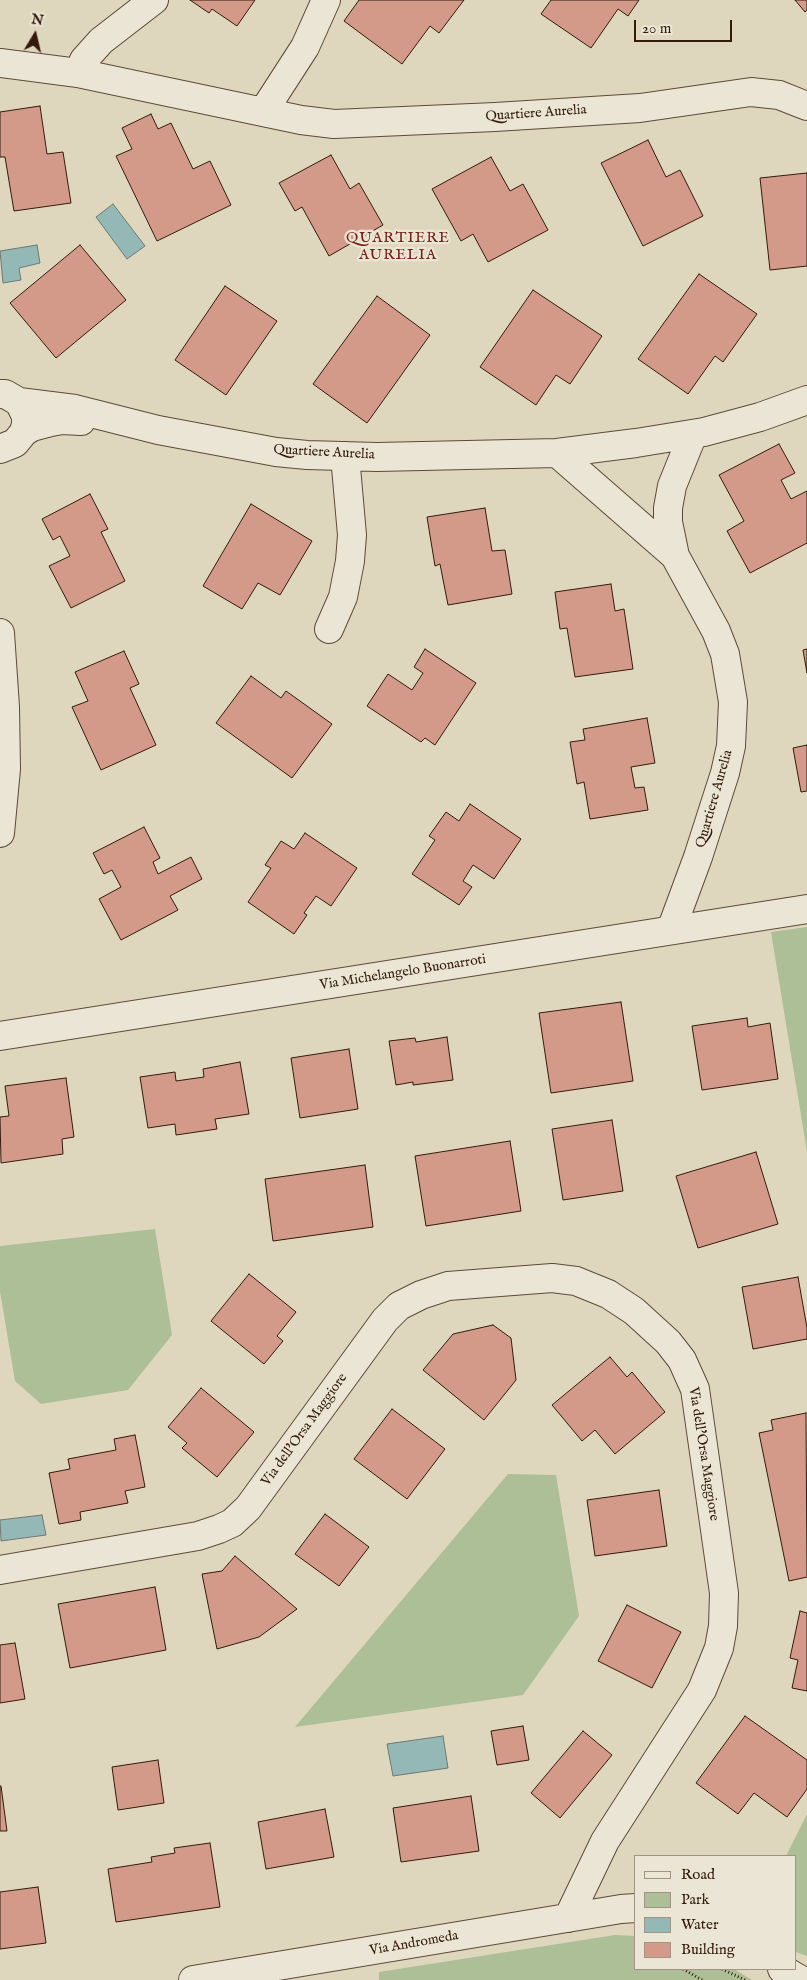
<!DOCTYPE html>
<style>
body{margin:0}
#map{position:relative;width:807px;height:1980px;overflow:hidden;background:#dfd7bd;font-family:"IM FELL English",serif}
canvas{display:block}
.legend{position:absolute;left:634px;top:1855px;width:162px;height:115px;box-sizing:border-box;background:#eae5d4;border:1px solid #a19484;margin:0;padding:6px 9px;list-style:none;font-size:15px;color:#331a0b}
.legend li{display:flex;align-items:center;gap:10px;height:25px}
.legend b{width:25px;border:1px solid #a19484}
.north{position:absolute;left:10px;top:10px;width:50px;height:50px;-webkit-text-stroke:4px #eae5d4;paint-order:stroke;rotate:9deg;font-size:14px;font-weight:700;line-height:20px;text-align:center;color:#331a0b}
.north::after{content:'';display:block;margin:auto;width:18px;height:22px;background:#331a0b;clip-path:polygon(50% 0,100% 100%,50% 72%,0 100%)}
.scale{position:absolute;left:634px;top:20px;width:98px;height:22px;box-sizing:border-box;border:2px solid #331a0b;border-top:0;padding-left:6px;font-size:15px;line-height:18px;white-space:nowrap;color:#331a0b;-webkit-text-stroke:4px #eae5d4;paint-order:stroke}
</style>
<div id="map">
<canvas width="807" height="1980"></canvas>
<ul class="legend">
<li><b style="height:6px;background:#eae5d4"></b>Road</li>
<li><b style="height:14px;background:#acbf96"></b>Park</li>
<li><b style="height:14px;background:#94b8b6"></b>Water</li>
<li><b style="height:14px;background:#d39a89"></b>Building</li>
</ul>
<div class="north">N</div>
<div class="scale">20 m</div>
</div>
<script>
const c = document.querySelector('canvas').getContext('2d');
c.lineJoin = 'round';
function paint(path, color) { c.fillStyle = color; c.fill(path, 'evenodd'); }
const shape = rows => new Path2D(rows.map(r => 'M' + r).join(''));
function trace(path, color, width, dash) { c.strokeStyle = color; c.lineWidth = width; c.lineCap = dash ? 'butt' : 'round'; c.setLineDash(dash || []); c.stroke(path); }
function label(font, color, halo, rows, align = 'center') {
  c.font = font + ' "IM FELL English",serif'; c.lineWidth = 4.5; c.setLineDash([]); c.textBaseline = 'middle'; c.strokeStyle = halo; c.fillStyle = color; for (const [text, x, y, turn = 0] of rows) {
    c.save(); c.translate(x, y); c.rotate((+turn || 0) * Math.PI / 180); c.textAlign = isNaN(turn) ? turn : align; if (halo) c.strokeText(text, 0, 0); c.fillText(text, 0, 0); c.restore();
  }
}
const green = shape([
 [807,927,807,1152,771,932],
 [155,1229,172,1335,128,1390,41,1404,15,1381,0,1291,0,1246],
 [508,1474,556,1475,579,1616,523,1695,295,1727],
 [807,1814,807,1956,796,1952,796,1856,786,1856],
 [615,1935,636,1936,636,1969,734,1969,752,1980,379,1980,379,1972]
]);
const water = shape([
 [113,204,145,246,127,259,96,217,113,204],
 [37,245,40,263,19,268,21,280,3,283,0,251,37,245],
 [42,1515,46,1535,1,1541,0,1520,42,1515],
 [443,1736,448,1768,393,1776,387,1744,443,1736]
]);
const building = shape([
 [190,0,255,0,237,26,212,9,209,13,190,0],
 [359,0,464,0,439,33,430,26,402,64,344,21,359,0],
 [551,0,639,0,628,16,618,9,591,48,541,14,551,0],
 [795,0,807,0,807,10,805,12,795,0],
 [40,106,47,154,63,152,71,203,14,211,5,157,0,157,0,112,40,106],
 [151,114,158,129,171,123,193,169,210,161,231,205,157,241,116,156,132,149,122,128,151,114],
 [648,140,666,177,680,170,703,216,643,246,601,163,648,140],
 [331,155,350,189,359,183,383,225,329,256,302,207,295,211,279,183,331,155],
 [491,157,510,191,523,184,548,230,488,262,473,234,461,241,432,189,491,157],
 [807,173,807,266,770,270,760,178,807,173],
 [80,245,126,300,56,358,10,303,80,245],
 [699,274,757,314,723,362,715,356,688,394,638,359,699,274],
 [225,286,277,321,226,395,175,360,225,286],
 [533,290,602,336,570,384,556,375,536,405,480,367,533,290],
 [377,296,430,335,367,423,313,384,377,296],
 [779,444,795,473,781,480,791,499,807,491,807,543,750,573,727,531,744,521,719,475,779,444],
 [90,494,108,529,101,532,125,581,71,608,49,566,70,556,60,536,53,540,42,519,90,494],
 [251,504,312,541,280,595,258,583,242,609,203,586,251,504],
 [485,508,492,551,505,550,512,594,448,605,440,564,435,566,427,517,485,508],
 [611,584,615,611,624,609,633,669,575,677,567,628,560,629,555,592,611,584],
 [425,649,476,683,435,745,425,738,421,742,367,706,388,674,412,690,423,673,414,667,425,649],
 [807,649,807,673,803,650,807,649],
 [124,651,139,684,130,688,156,745,101,770,72,707,88,701,75,672,124,651],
 [251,676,281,698,286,691,332,724,292,778,216,723,251,676],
 [647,718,655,763,631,767,635,788,644,787,648,810,590,819,584,782,577,784,570,742,585,740,583,729,647,718],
 [807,745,807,791,801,792,793,748,807,745],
 [470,804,521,839,494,879,473,865,463,881,472,887,459,905,412,874,435,840,429,836,446,812,459,821,470,804],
 [144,827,160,858,153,862,158,874,191,857,202,879,170,896,178,910,121,940,99,899,121,887,112,870,104,874,93,853,144,827],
 [305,833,357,868,331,906,316,896,304,913,307,915,294,934,248,902,271,868,265,865,281,841,294,849,305,833],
 [621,1002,633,1081,551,1093,539,1013,621,1002],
 [747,1018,748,1027,770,1023,778,1079,702,1090,692,1026,747,1018],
 [447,1037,453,1080,413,1085,413,1082,396,1085,389,1041,415,1038,416,1042,447,1037],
 [349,1049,358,1109,300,1118,291,1058,349,1049],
 [240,1062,249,1114,215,1119,217,1129,176,1135,175,1124,148,1128,140,1077,175,1072,176,1081,204,1077,203,1069,240,1062],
 [66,1078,74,1137,62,1139,63,1154,1,1163,0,1117,9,1116,5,1086,66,1078],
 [612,1120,623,1191,563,1200,552,1129,612,1120],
 [510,1141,521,1211,426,1226,415,1156,510,1141],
 [756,1152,778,1224,698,1248,676,1176,756,1152],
 [365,1165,373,1227,273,1241,265,1179,365,1165],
 [249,1274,296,1312,277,1336,283,1341,264,1364,211,1321,249,1274],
 [798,1277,807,1328,807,1339,753,1349,742,1287,798,1277],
 [493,1325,511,1338,516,1380,484,1420,423,1370,453,1334,493,1325],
 [610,1357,627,1377,632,1372,665,1412,615,1454,595,1430,582,1441,552,1405,610,1357],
 [201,1388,254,1432,217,1477,182,1448,187,1443,168,1427,201,1388],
 [392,1409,445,1449,407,1499,354,1459,392,1409],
 [806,1413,807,1577,789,1581,759,1433,773,1430,771,1420,806,1413],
 [135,1435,145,1487,125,1491,128,1503,80,1512,81,1520,59,1524,49,1473,70,1469,68,1459,116,1450,114,1439,135,1435],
 [659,1490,667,1546,595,1556,587,1500,659,1490],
 [325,1514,369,1547,339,1586,295,1554,325,1514],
 [235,1556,297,1609,259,1637,217,1649,202,1574,222,1571,235,1556],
 [155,1587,166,1650,70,1668,58,1604,155,1587],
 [627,1605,681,1632,652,1688,598,1661,627,1605],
 [800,1611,807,1613,807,1691,792,1688,798,1660,790,1658,800,1611],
 [15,1643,25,1699,0,1703,0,1645,15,1643],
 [745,1716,807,1760,807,1789,787,1817,754,1793,738,1814,696,1783,745,1716],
 [523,1726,529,1760,497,1765,491,1731,523,1726],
 [583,1731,612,1755,560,1818,531,1793,583,1731],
 [158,1760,164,1803,118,1810,112,1767,158,1760],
 [0,1786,1,1786,7,1831,0,1831,0,1786],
 [471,1796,479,1851,401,1862,393,1808,471,1796],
 [325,1809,334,1857,266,1869,258,1822,325,1809],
 [210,1843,220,1907,116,1922,108,1869,152,1862,151,1857,175,1853,174,1848,210,1843],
 [38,1887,46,1943,0,1949,0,1892,38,1887]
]);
const path = shape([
 [683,1969,702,1980],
 [722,1969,745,1980]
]);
const minor = shape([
 [0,63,78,73,301,120,334,124,495,117,640,108,751,92,779,95,807,106],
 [78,73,84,60,101,41,154,0],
 [263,112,305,47,326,0],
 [0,394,5,394,19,402,26,416,26,424,24,432,15,443,0,449],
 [19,402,75,409,158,430,276,452,307,455,377,457,557,453,636,443,704,432,760,417,807,400],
 [24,432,32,427,51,422,62,420,81,421],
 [557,453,675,556,668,522,668,508,672,486,693,434],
 [329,629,343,597,350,561,352,535,345,456],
 [0,633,5,707,6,769,0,833],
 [671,930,698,857,725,773,731,746,733,702,725,654,716,631,675,556],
 [0,1036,807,909],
 [0,1570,198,1536,219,1529,232,1523,248,1508,385,1320,399,1306,421,1295,448,1286,552,1278,576,1281,608,1294,634,1311,668,1342,682,1360,695,1389,724,1593,723,1626,719,1648,702,1690,605,1841,568,1918],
 [782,1969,801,1980],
 [193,1980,621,1909,636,1908]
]);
const streetNames = [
 ["Quartiere Aurelia",536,114,-4],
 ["Quartiere Aurelia",324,453,3],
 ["Quartiere Aurelia",715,799,-74],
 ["Via Michelangelo Buonarroti",403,973,-9],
 ["Via dell'Orsa Maggiore",305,1430,-54],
 ["Via dell'Orsa Maggiore",703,1454,81],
 ["Via Andromeda",414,1944,-10]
];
const neighbourhoodNames = [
 ["QUARTIERE",398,239],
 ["AURELIA",398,256]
];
paint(green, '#acbf96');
paint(water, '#94b8b6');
trace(water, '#6d7972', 1);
paint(building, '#d39a89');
trace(building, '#331a0b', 1);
trace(minor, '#5e4938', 30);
trace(path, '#331a0b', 3, [1, 2.5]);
trace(minor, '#eae5d4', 28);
label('14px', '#331a0b', '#eae5d4', streetNames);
c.letterSpacing = '1px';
label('15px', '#7a1f14', '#eae5d4', neighbourhoodNames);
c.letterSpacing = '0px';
</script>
